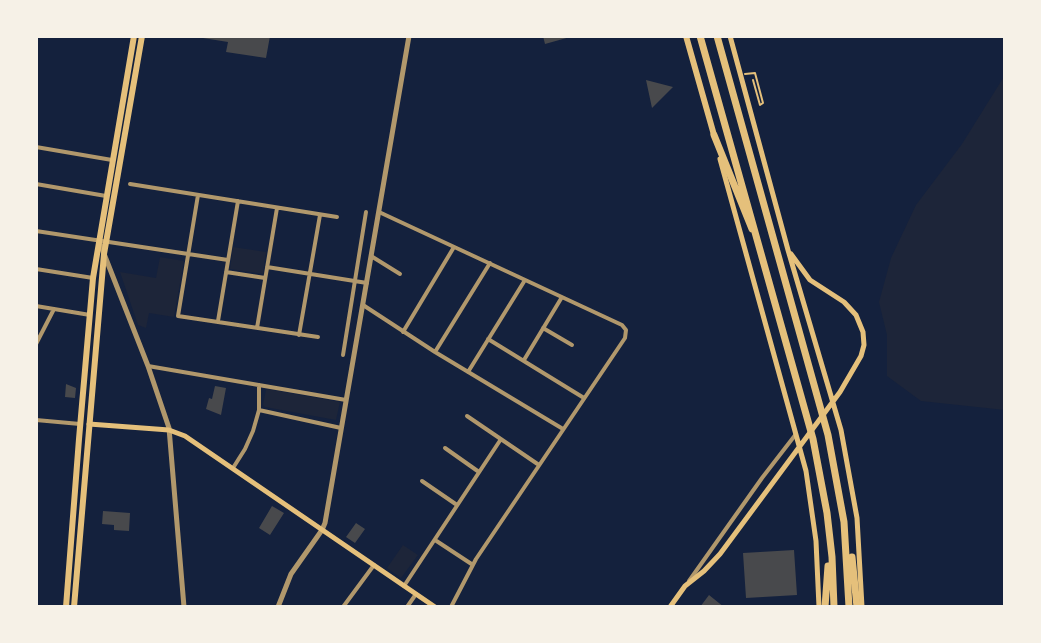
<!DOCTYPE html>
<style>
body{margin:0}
#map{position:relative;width:1041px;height:643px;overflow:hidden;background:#14213d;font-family:"Sofia Sans Condensed",sans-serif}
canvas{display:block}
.frame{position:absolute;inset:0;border:38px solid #f6f1e7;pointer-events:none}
</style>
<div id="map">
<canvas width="1041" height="643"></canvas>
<div class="frame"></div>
</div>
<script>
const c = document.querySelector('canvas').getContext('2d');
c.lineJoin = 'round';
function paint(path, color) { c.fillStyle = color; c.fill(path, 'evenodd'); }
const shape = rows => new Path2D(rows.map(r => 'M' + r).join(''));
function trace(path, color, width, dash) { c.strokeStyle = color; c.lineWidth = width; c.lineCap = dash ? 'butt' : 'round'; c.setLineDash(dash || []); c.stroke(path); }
const green = shape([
 [1005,75,1005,410,921,401,887,376,887,335,879,302,891,258,916,205,962,144],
 [233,247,266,252,263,274,230,269],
 [160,257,184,261,174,317,149,313,146,328,138,325,120,272,156,278],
 [267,389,340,402,336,420,265,407,263,405,266,390],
 [403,545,418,555,401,578,387,568]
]);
const building = shape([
 [203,36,270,36,266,58,226,52,228,42,203,38],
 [543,36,570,36,570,37,545,44],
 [646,80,673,87,652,108],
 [66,384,76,388,75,398,65,397],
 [215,386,226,388,221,415,206,409,209,398,212,399],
 [272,506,284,513,270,535,259,528],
 [103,511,130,513,129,531,114,530,114,525,102,524],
 [356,523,365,529,355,543,346,537],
 [794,550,797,595,746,598,743,553],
 [709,595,724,607,700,607]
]);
const path = shape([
 [745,74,755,73,763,103,760,105,753,80]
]);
const minor = shape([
 [36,147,112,160],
 [36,184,106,196],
 [130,184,337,217],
 [198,195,178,316,318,337],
 [379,212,622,325,626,330,625,338,476,559,451,607],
 [36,231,228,260],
 [371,256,400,274],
 [267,267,367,283],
 [36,269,93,278],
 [226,272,265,278],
 [363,305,435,352,563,429],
 [36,306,90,315],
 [218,321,238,201],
 [257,328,277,208],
 [543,328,572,345],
 [403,332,454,247],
 [299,335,320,215],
 [488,339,584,398],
 [36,344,54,309],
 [435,352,490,263],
 [343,355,366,212],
 [524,360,562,297],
 [148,366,346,400],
 [468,372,525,280],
 [259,410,341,428],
 [467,416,539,465],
 [36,420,80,424],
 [445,448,479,472],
 [233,468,245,449,253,431,259,410,259,385],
 [422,481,457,505],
 [435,540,473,565],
 [689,581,762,478,796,434],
 [404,586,501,439],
 [343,607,374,565],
 [407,607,416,594]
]);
const tertiary = shape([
 [99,241,148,366,169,428,184,607],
 [278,607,291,574,322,530,325,523,409,36]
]);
const secondary = shape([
 [730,36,788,250,841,430,857,518,862,607],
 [720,159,806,471,816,541,819,607],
 [89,424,169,430,185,436,435,607],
 [670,607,685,586,704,571,720,554,840,392,861,356,864,345,863,332,856,315,844,302,810,280,791,254]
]);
const primary = shape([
 [686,36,714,135],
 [66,607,79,439,93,278,134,36],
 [74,607,104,254,142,36]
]);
const motorway = shape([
 [700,36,813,439,827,513,832,557,834,607],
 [717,36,828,435,844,522,849,607],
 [714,135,752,229],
 [852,557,857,607],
 [825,607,828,566]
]);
paint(green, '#1d2539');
paint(building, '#48494c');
trace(path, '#e5c07b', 2);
trace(minor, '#b1986c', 4);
trace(tertiary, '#b1986c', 5);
trace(secondary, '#e5c07b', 5);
trace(primary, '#e5c07b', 6);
trace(motorway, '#e5c07b', 7);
</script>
